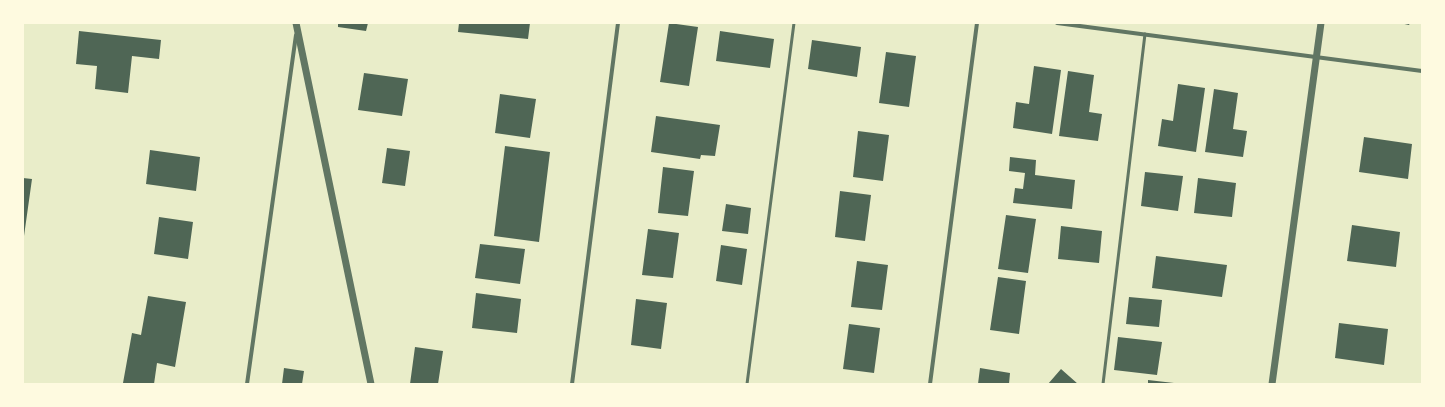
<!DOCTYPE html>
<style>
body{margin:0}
#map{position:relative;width:1445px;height:407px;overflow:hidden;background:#e9edc9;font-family:"Golos Text",sans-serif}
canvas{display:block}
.frame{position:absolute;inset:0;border:24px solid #fefae0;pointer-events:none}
</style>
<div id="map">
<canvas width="1445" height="407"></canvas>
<div class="frame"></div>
</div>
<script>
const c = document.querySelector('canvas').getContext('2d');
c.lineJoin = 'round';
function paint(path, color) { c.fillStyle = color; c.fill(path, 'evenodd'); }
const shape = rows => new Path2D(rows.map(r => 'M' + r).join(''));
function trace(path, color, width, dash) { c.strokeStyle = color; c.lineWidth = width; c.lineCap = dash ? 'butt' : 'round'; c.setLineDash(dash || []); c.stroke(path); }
const building = shape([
 [338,23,368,23,366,31,338,27],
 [459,23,530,23,528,39,458,32],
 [669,23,698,27,689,86,660,82],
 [1400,23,1410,23,1409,25],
 [79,31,161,40,159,59,132,56,128,93,95,89,97,66,76,64],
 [720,31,774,39,770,68,716,61],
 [812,40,861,47,857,77,808,69],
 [886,52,916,56,909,107,879,103],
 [1034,66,1061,70,1052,134,1013,128,1016,102,1029,104],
 [1068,71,1094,75,1089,112,1102,114,1098,141,1059,136],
 [364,73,408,79,402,116,358,110],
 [1178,84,1205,88,1196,152,1158,146,1162,119,1173,121],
 [1214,89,1238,93,1233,129,1247,131,1243,157,1205,152],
 [500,94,536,99,530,138,495,133],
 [656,116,720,125,715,156,701,155,700,159,651,152],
 [858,131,889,135,883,181,853,177],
 [1364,137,1412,144,1408,179,1359,172],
 [505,146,550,152,539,242,494,236],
 [387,148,410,151,405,186,382,183],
 [150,150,200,157,196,191,146,184],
 [1010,157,1036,160,1035,175,1075,180,1072,209,1013,203,1015,188,1023,189,1025,173,1009,171],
 [663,167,694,171,688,216,658,213],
 [1145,172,1183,176,1178,211,1141,206],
 [23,178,32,179,24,236,23,236],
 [1198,178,1236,183,1232,217,1194,213],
 [840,191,871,195,865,241,835,237],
 [726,204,751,208,748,234,722,231],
 [1006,215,1036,219,1028,273,998,269],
 [159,217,193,222,188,259,154,254],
 [1352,225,1400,232,1396,267,1347,261],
 [1061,226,1102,231,1099,263,1058,259],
 [648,229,679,233,673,278,642,275],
 [480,244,525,249,520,284,475,278],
 [721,245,747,249,742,285,716,281],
 [1156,256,1227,265,1222,297,1152,288],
 [857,261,888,265,882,310,851,307],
 [998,277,1026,281,1019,334,990,330],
 [476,293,521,299,517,333,472,328],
 [148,296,186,302,175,367,157,363,154,384,123,383,132,333,141,335],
 [1129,297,1162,300,1159,327,1126,324],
 [636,299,667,303,661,349,631,345],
 [1339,323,1388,329,1384,365,1335,358],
 [849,324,880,328,874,373,843,369],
 [1118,337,1162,342,1157,375,1114,370],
 [415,347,443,351,438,384,410,384],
 [284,368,304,371,302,384,282,384],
 [980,368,1010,373,1009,384,978,384],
 [1061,369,1078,384,1048,384],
 [1148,380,1174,383,1174,384,1148,384]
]);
const service = shape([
 [747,384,794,23],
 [1103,384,1145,34]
]);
const minor = shape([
 [1057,23,1422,71],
 [247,384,296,35],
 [572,384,618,23],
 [930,384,977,23]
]);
const tertiary = shape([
 [296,23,371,384],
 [1272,384,1321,23]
]);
paint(building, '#4f6655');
trace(service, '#617663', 3);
trace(minor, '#617663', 4);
trace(tertiary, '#617663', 7);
</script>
